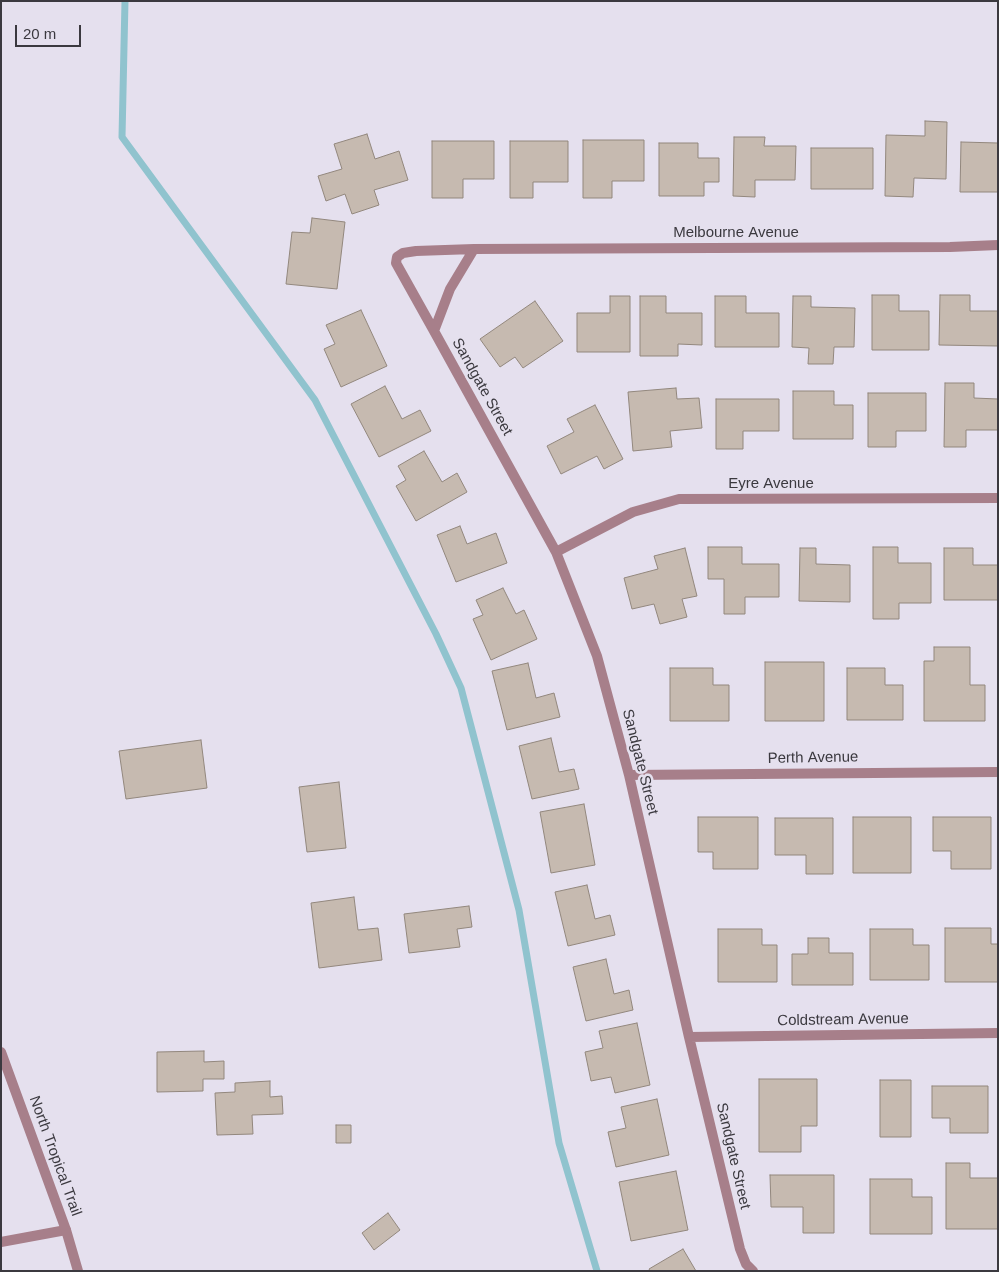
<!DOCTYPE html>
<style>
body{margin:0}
#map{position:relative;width:999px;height:1272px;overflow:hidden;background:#e5e0ee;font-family:Helvetica,sans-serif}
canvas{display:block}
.frame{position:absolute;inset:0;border:2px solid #3b393f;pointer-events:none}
.scale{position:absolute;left:15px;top:25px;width:66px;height:22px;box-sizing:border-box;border:2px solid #3b393f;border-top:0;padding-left:6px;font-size:15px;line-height:18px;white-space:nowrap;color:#3b393f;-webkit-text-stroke:4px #e5e0ee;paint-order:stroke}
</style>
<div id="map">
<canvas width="999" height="1272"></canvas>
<div class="frame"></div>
<div class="scale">20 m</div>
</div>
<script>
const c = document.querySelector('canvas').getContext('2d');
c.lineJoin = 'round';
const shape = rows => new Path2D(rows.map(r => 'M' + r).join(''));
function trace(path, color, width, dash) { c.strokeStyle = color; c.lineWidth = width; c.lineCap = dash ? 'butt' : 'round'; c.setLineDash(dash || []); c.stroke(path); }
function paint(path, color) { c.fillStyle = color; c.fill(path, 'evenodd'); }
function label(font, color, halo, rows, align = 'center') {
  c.font = font + ' Helvetica,sans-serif'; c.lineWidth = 5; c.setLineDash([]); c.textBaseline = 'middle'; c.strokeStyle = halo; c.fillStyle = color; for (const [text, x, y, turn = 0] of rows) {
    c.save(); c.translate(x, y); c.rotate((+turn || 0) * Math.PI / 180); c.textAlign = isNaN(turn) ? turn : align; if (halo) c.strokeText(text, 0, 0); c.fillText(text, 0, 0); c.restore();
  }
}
const stream = shape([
 [125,1,122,137,315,400,436,634,461,688,519,910,559,1143,597,1271]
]);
const building = shape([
 [925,121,947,122,946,179,914,178,913,197,885,196,886,135,925,136,925,121],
 [367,134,375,159,399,151,408,180,374,190,379,205,352,214,345,194,326,201,318,176,342,169,334,144,367,134],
 [734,137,765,137,764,146,796,146,795,180,755,180,755,197,733,196,734,137],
 [583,140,644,140,644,181,612,181,612,198,583,198,583,140],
 [432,141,494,141,494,179,463,179,463,198,432,198,432,141],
 [510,141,568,141,568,182,533,182,533,198,510,198,510,141],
 [961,142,998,143,998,192,960,192,961,142],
 [659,143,698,143,698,158,719,158,719,182,704,182,704,196,659,196,659,143],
 [811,148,873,148,873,189,811,189,811,148],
 [312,218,345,222,337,289,286,284,292,232,310,233,312,218],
 [872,295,899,295,899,311,929,311,929,350,872,350,872,295],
 [940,295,970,295,970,311,998,311,998,346,939,345,940,295],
 [610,296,630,296,630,352,577,352,577,313,610,313,610,296],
 [640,296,666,296,666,313,702,313,702,345,678,344,678,356,640,356,640,296],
 [715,296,746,296,746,313,779,313,779,347,715,347,715,296],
 [793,296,811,296,811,307,855,308,854,347,834,347,833,364,808,364,809,348,792,347,793,296],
 [535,301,563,341,523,368,515,357,500,367,480,339,535,301],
 [361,310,387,366,341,387,324,349,335,344,326,325,361,310],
 [945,383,974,383,974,398,998,399,998,430,966,430,966,447,944,447,945,383],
 [385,386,402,419,420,410,431,431,379,457,351,404,385,386],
 [676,388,677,399,699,398,702,428,670,431,672,447,633,451,628,392,676,388],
 [793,391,834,391,834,405,853,405,853,439,793,439,793,391],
 [868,393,926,393,926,431,896,431,896,447,868,447,868,393],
 [716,399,779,399,779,431,743,431,743,449,716,449,716,399],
 [595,405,623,459,604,469,597,456,561,474,547,446,574,432,567,419,595,405],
 [424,451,442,482,457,473,467,492,416,521,396,486,406,480,398,466,424,451],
 [460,526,467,544,496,533,507,563,456,582,437,535,460,526],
 [708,547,742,547,742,564,779,564,779,597,745,597,745,614,724,614,724,579,708,579,708,547],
 [873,547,898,547,898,563,931,563,931,603,899,603,899,619,873,619,873,547],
 [685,548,697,596,682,599,687,617,660,624,654,604,632,609,624,578,658,569,654,556,685,548],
 [800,548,816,548,816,564,850,565,850,602,799,601,800,548],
 [944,548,973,548,973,565,998,565,998,600,944,600,944,548],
 [503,588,516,614,524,610,537,639,491,660,473,619,483,615,476,600,503,588],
 [934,647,970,647,970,685,985,685,985,721,924,721,924,661,934,661,934,647],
 [765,662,824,662,824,721,765,721,765,662],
 [528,663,536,698,554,693,560,717,507,730,492,671,528,663],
 [670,668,713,668,713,685,729,685,729,721,670,721,670,668],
 [847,668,885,668,885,685,903,685,903,720,847,720,847,668],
 [551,738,559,772,574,769,579,789,532,799,519,746,551,738],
 [201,740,207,788,126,799,119,751,201,740],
 [339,782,346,848,307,852,299,787,339,782],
 [584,804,595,865,551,873,540,812,584,804],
 [698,817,758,817,758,869,713,869,713,852,698,852,698,817],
 [853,817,911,817,911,873,853,873,853,817],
 [933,817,991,817,991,869,951,869,951,851,933,851,933,817],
 [775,818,833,818,833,874,806,874,806,855,775,855,775,818],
 [587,885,595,919,610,915,615,935,568,946,555,892,587,885],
 [354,897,358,930,378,928,382,960,319,968,311,903,354,897],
 [469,906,472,927,457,929,460,947,409,953,404,914,469,906],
 [945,928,991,928,991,944,998,944,998,982,945,982,945,928],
 [718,929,762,929,762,945,777,945,777,982,718,982,718,929],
 [870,929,913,929,913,945,929,945,929,980,870,980,870,929],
 [808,938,829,938,829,953,853,953,853,985,792,985,792,954,808,954,808,938],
 [606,959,614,994,629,990,633,1010,586,1021,573,967,606,959],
 [637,1023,650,1085,615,1093,611,1077,591,1081,585,1052,603,1048,599,1031,637,1023],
 [204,1051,204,1062,224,1061,224,1079,203,1079,203,1091,157,1092,157,1052,204,1051],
 [759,1079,817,1079,817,1126,801,1126,801,1152,759,1152,759,1079],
 [880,1080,911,1080,911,1137,880,1137,880,1080],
 [270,1081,270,1097,282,1096,283,1114,252,1115,253,1134,217,1135,215,1093,235,1092,235,1083,270,1081],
 [932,1086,988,1086,988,1133,950,1133,950,1118,932,1118,932,1086],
 [657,1099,669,1155,616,1167,608,1132,626,1128,621,1107,657,1099],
 [336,1125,351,1125,351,1143,336,1143,336,1125],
 [946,1163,970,1163,970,1178,998,1178,998,1229,946,1229,946,1163],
 [676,1171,688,1230,631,1241,619,1182,676,1171],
 [770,1175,834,1175,834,1233,803,1233,803,1207,771,1207,770,1175],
 [870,1179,912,1179,912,1197,932,1197,932,1234,870,1234,870,1179],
 [388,1213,400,1230,374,1250,362,1233,388,1213],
 [683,1249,696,1271,650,1271,649,1269,683,1249]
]);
const minor = shape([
 [434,331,396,263,397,257,403,253,416,251,474,249],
 [556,552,633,512,679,499,998,498],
 [629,775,998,772],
 [689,1037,998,1033],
 [1,1242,66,1230],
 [753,1271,746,1264,740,1249,689,1037,629,775,597,656,556,552,434,331,450,289,474,249,950,247,998,245]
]);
const tertiary = shape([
 [1,1052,66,1230,78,1271]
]);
const streetNames = [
 ["Melbourne Avenue",736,233],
 ["Sandgate Street",482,387,61],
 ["Eyre Avenue",771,484],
 ["Perth Avenue",813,758,-1],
 ["Sandgate Street",640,762,76],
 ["Coldstream Avenue",843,1020,-1],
 ["North Tropical Trail",55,1156,70],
 ["Sandgate Street",733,1156,77]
];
trace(stream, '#90c3ce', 7);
paint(building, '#c6bab0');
trace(building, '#92877d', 1);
trace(minor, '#a77f8a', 10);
trace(tertiary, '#a77f8a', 10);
label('15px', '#3b393f', '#e5e0ee', streetNames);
</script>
